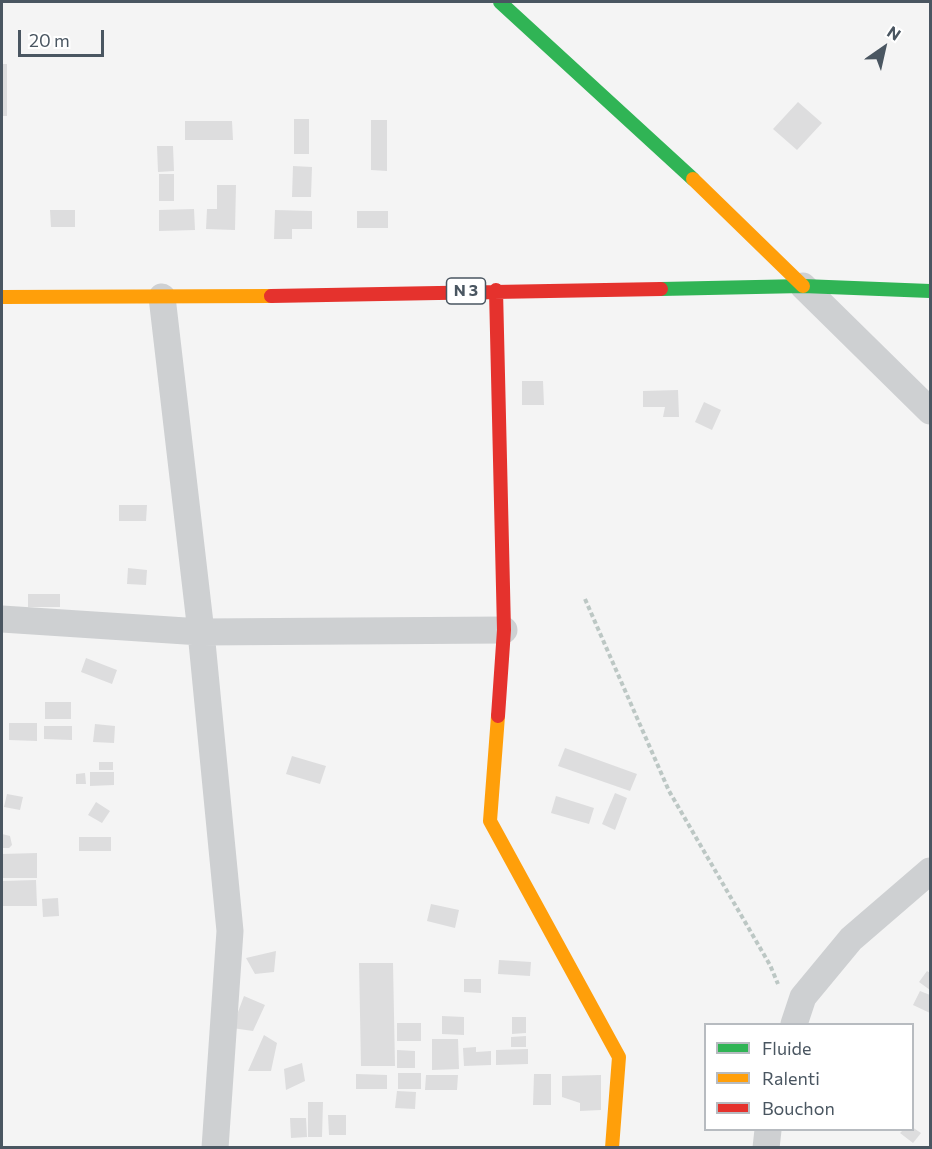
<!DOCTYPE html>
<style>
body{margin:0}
#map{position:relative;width:932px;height:1149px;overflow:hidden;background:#f4f4f4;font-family:Commissioner,sans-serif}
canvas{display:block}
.frame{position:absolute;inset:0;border:3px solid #4a5661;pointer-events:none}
.legend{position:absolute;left:704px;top:1023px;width:210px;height:108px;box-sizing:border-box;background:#fff;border:2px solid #b7bbc0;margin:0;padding:8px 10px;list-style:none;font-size:18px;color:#4a5661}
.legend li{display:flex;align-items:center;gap:12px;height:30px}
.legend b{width:30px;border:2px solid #b7bbc0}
.north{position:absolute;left:854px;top:18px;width:60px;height:60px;-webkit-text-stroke:4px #fff;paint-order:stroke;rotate:34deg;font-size:16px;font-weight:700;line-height:24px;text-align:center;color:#4a5661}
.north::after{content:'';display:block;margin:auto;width:21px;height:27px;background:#4a5661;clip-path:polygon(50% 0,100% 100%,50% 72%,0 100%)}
.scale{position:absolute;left:18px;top:30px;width:86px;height:27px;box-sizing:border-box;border:3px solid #4a5661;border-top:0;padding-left:8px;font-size:18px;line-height:21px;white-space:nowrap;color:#4a5661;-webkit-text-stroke:4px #fff;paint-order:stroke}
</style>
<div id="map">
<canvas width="932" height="1149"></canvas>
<div class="frame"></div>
<ul class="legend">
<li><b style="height:8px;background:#30b455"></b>Fluide</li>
<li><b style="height:8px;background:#ff9f0a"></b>Ralenti</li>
<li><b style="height:8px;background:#e5322d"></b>Bouchon</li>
</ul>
<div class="north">N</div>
<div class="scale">20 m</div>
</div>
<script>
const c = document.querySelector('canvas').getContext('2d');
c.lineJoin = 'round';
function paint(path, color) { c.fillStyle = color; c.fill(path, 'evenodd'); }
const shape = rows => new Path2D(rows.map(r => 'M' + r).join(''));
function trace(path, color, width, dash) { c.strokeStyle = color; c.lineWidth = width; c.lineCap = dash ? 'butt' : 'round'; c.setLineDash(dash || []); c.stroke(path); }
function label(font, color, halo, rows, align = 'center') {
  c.font = font + ' Commissioner,sans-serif'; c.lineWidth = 4.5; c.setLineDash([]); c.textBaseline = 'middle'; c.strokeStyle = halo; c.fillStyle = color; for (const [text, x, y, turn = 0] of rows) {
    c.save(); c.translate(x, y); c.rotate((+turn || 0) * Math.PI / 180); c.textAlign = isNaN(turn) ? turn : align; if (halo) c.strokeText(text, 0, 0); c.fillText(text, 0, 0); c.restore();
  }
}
const building = shape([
 [2,64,7,64,7,116,2,116],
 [798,102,822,123,797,150,773,129],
 [294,119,309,119,309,154,294,154],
 [371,120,387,120,387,171,371,170],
 [185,121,232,121,233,140,185,140],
 [157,146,173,146,174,171,158,172],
 [293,166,312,167,311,197,292,197],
 [159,174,174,174,174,201,159,201],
 [217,185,236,185,235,230,206,229,207,209,217,209],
 [194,209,195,230,159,231,159,210],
 [50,210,75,210,75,227,51,227],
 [275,210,312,211,312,229,292,229,292,239,274,239],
 [357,211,388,211,388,228,357,228],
 [522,381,543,381,544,405,522,405],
 [678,390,679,417,663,417,665,407,643,407,643,391],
 [704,402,721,410,712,430,695,422],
 [119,505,147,505,146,521,119,521],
 [128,568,147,570,146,585,127,584],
 [28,594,60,594,60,607,28,607],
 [86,658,117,670,112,684,81,672],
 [45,702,71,702,71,719,45,719],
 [9,723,37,723,37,741,9,740],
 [95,724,115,726,114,743,93,742],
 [44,726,72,726,72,740,44,739],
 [565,748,637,774,630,791,558,766],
 [292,756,326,766,320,784,286,774],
 [99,762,113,762,113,770,99,770],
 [90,772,114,772,114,785,90,786],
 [85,773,86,784,76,784,76,774],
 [615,793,627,798,615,830,602,824],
 [7,794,23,797,20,810,4,807],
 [556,796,594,808,589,824,551,813],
 [96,802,110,811,102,823,88,815],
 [2,834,10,836,12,845,9,848,2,848],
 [79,837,111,837,111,851,79,851],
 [37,853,37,878,2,878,2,854],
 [36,880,37,906,2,906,2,881],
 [58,898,59,916,43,917,42,899],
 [431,904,459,910,455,928,427,921],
 [276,951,274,972,255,974,246,958],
 [499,960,531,962,530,976,498,974],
 [359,963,393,963,395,1066,361,1066],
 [927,971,930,973,930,990,919,982],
 [464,979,481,979,481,993,464,992],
 [920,991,930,995,930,1013,913,1005],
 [244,996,265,1005,253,1031,232,1028],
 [442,1016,464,1017,464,1035,442,1034],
 [512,1017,526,1017,526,1033,512,1034],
 [397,1023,421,1023,421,1041,397,1041],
 [264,1035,277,1043,271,1071,248,1071],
 [526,1036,526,1047,511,1047,511,1037],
 [432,1039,458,1039,459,1069,432,1070],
 [476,1047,476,1052,491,1051,491,1065,464,1066,463,1048],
 [528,1049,528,1064,496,1065,496,1050],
 [397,1050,415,1051,415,1068,397,1068],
 [302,1063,305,1081,286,1090,284,1069],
 [398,1073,421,1073,421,1089,398,1089],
 [356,1074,387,1075,387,1089,356,1089],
 [534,1074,551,1074,551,1105,533,1105],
 [426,1075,458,1075,457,1090,425,1090],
 [601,1075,601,1110,580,1111,580,1103,562,1097,562,1076],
 [397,1091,416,1092,415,1109,395,1108],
 [308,1102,323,1102,322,1137,308,1137],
 [328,1115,346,1115,346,1135,329,1135],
 [290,1118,306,1118,307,1137,291,1138],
 [912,1127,921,1133,913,1143,900,1133,903,1130,912,1130]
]);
const path = shape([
 [585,599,669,791,770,965,778,984]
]);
const street = shape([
 [803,286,930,411],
 [162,297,201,632,230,931,215,1148],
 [2,619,201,632,504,630],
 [794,1024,803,997,851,939,930,871],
 [766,1148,768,1130]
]);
const fast = shape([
 [500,2,693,179],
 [661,289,803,286,930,291]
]);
const slow = shape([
 [693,179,803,286],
 [2,297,271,296],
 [498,716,490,821,619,1057,612,1148]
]);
const jam = shape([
 [496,290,504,630,498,716],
 [271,296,661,289]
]);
const shields = [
 [466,291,39]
];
const shieldNames = [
 ["N 3",466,291]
];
paint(building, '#ddddde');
trace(path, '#bcc7c4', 4, [4.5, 3]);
trace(street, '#ced0d2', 27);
trace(fast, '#30b455', 14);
trace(slow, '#ff9f0a', 14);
trace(jam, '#e5322d', 14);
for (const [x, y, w] of shields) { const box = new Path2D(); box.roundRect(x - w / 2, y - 13, w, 26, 4.5); c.fillStyle = '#fff'; c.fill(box); trace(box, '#4a5661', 1.5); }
label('bold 16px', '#4a5661', null, shieldNames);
</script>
